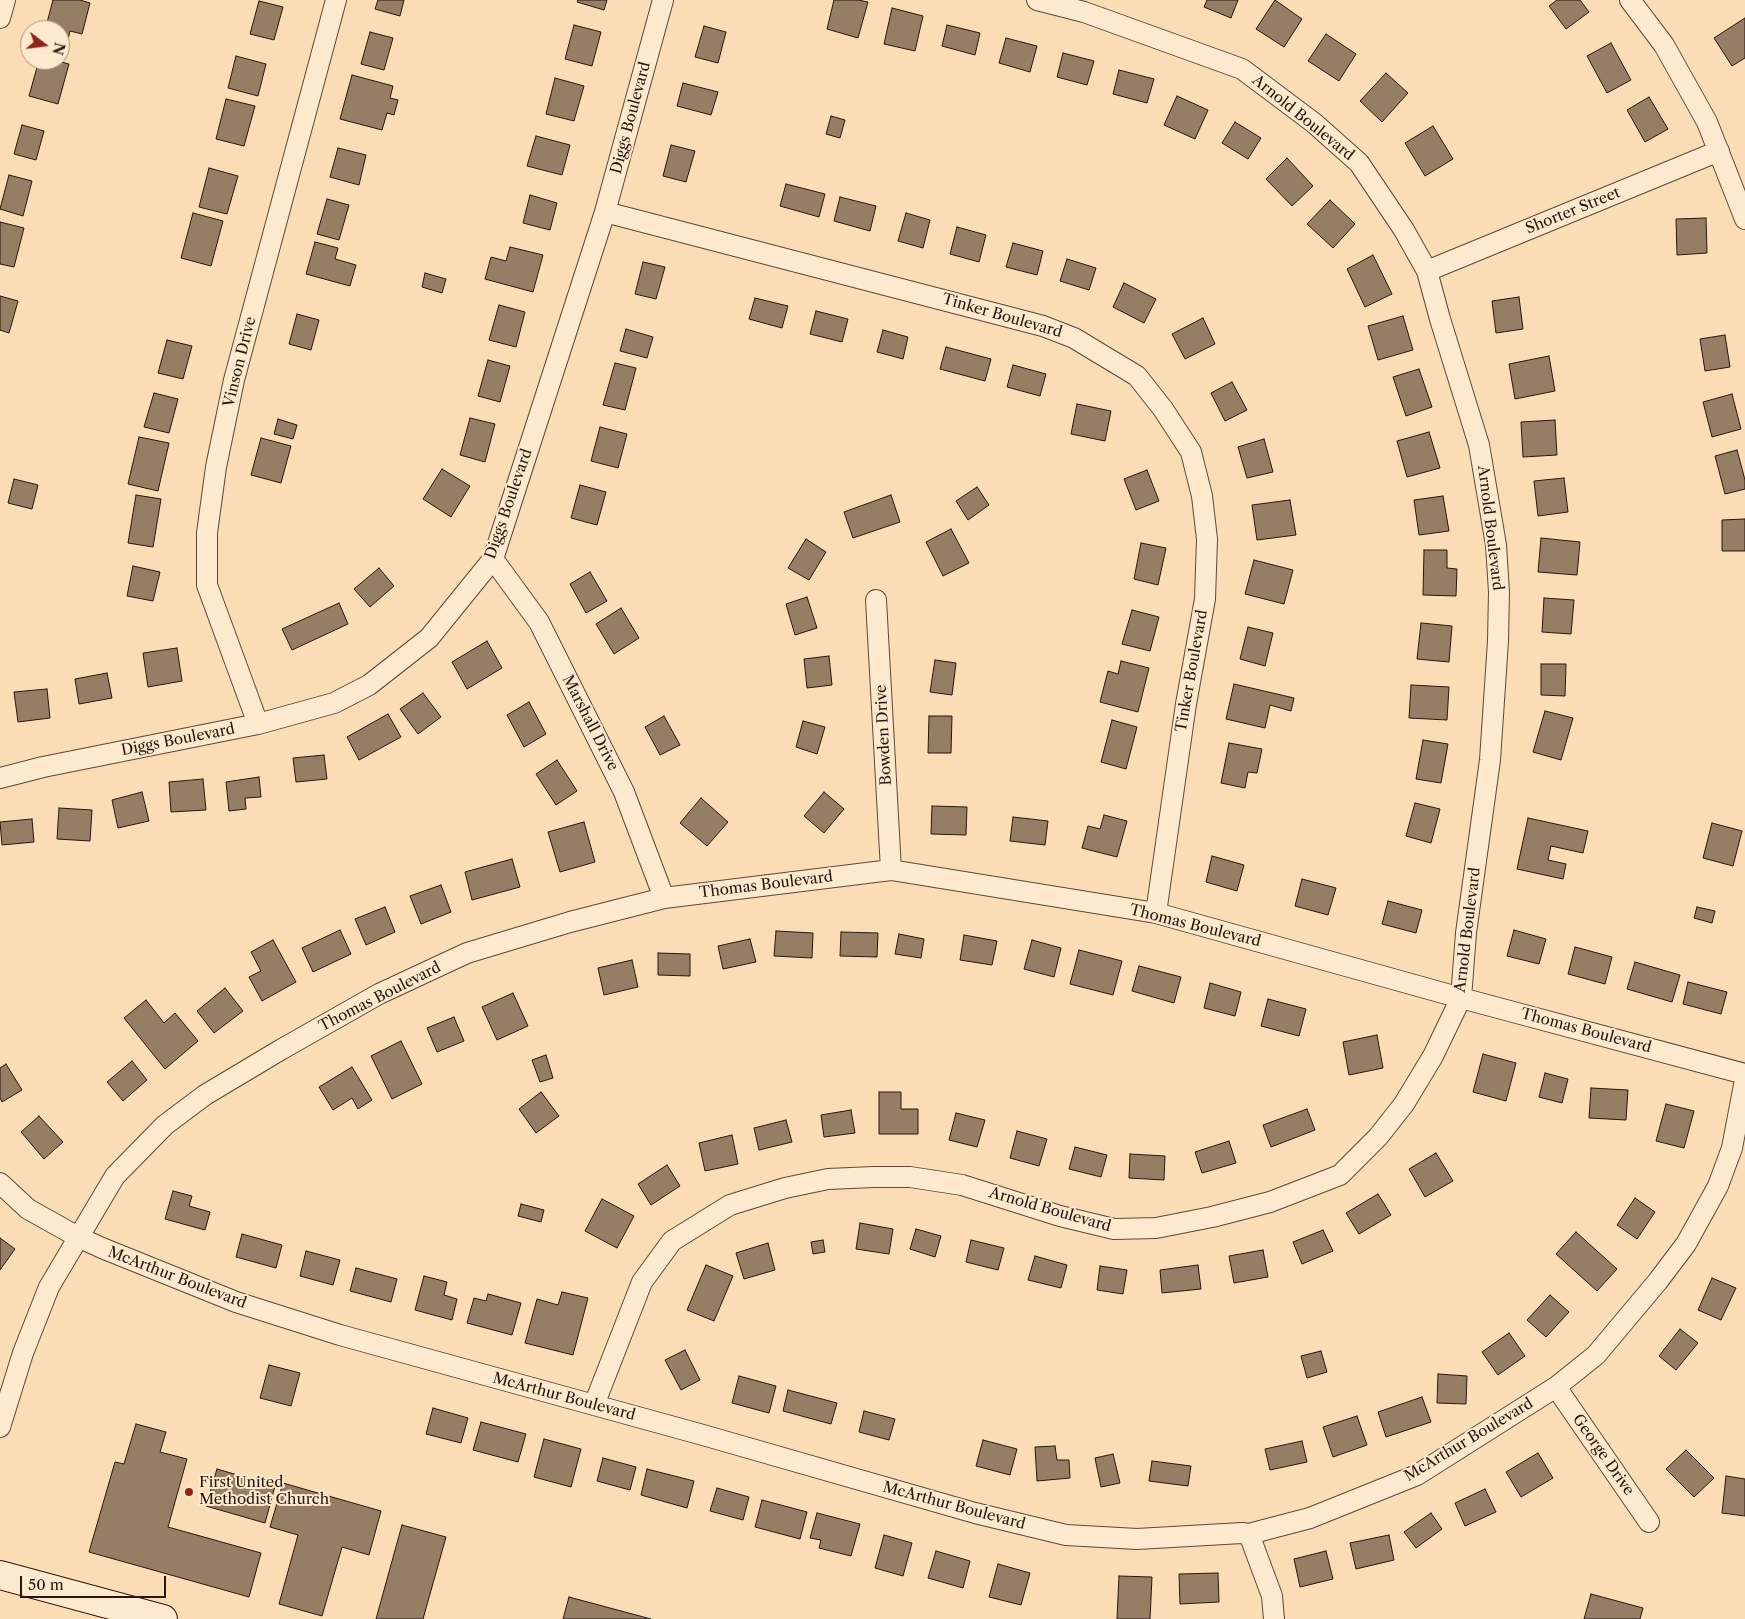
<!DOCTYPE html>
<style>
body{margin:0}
#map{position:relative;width:1745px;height:1619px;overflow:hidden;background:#faddb4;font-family:"Libre Caslon Text",serif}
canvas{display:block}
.north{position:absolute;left:20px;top:20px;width:50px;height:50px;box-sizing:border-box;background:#fce9ce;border:1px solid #a89581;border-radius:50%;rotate:105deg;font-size:14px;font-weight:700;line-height:20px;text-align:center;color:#29170e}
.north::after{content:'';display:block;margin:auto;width:18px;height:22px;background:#8f2418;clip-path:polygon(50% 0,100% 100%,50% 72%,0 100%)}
.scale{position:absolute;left:20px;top:1576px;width:146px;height:22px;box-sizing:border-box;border:2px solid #29170e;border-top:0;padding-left:6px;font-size:15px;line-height:18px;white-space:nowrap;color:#29170e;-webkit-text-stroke:4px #fce9ce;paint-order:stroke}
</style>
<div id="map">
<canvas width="1745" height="1619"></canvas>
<div class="north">N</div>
<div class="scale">50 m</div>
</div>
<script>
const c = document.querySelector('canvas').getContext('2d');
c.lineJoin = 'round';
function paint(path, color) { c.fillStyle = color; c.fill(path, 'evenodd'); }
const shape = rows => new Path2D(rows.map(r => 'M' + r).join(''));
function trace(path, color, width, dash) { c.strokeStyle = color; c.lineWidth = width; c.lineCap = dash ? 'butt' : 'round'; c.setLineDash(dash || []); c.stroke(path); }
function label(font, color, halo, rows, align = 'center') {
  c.font = font + ' "Libre Caslon Text",serif'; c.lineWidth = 4; c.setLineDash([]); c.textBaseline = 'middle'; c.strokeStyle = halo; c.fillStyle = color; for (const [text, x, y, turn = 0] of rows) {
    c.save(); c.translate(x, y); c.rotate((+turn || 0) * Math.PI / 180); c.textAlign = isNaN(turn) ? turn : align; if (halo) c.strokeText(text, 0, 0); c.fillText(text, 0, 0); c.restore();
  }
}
const building = shape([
 [53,0,80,0,90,3,82,34,70,31,66,47,60,45,60,30,45,30,53,0],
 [378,0,404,0,400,16,375,9,378,0],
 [578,0,607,0,604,10,577,2,578,0],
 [834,0,858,0,868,2,858,38,827,29,834,0],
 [1207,0,1238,0,1231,18,1204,7,1207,0],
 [1275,0,1302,19,1284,47,1256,29,1275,0],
 [1557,0,1580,0,1589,12,1566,29,1549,6,1557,0],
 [259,1,283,7,274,40,250,34,259,1],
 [892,8,923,16,915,51,884,44,892,8],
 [1745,18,1745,58,1732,66,1714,38,1745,18],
 [574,25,601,32,592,66,565,59,574,25],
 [947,25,980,33,975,55,942,46,947,25],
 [704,26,726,32,718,63,695,57,704,26],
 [370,32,393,38,384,70,361,64,370,32],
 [1326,34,1356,54,1339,81,1308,61,1326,34],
 [1006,38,1037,46,1030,72,999,63,1006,38],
 [1611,43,1631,80,1607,93,1587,56,1611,43],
 [1063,53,1094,61,1087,85,1057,77,1063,53],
 [236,56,266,64,258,96,228,88,236,56],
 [39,60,53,60,69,64,58,104,29,96,39,60],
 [1119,70,1154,79,1147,103,1113,94,1119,70],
 [1386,73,1408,93,1382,122,1360,101,1386,73],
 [352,75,393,86,390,98,398,100,394,115,387,113,382,130,340,119,352,75],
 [555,78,584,86,574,121,546,114,555,78],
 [683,83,718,92,711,115,677,106,683,83],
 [1177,96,1208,110,1195,139,1164,125,1177,96],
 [1649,97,1668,129,1645,142,1627,110,1649,97],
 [226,99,255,106,244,146,216,139,226,99],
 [831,116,845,120,840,138,826,134,831,116],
 [1235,122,1261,138,1248,159,1222,143,1235,122],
 [22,125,44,131,36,160,14,154,22,125],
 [1433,126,1453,159,1425,176,1405,143,1433,126],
 [536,136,570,145,562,175,527,166,536,136],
 [671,145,695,151,686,182,663,176,671,145],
 [338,148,366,155,359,185,330,177,338,148],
 [1287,158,1313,186,1292,206,1266,179,1287,158],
 [209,168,238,176,227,214,199,207,209,168],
 [9,175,32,181,23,216,0,209,9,175],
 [786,184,825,194,819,217,780,206,786,184],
 [530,195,557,203,550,230,523,223,530,195],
 [840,197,876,206,870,231,834,221,840,197],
 [327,199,349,205,339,240,317,234,327,199],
 [1330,200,1355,224,1333,248,1307,224,1330,200],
 [193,213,223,221,211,266,181,258,193,213],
 [906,213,930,220,923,248,898,241,906,213],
 [1706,218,1707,253,1677,255,1676,219,1706,218],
 [0,222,24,228,14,267,0,264,0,222],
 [957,227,986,235,979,262,950,254,957,227],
 [315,242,338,248,335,259,356,265,350,286,306,274,315,242],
 [1013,243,1043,251,1037,275,1006,267,1013,243],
 [510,247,543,255,533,292,485,279,491,257,506,261,510,247],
 [1373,255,1392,294,1365,307,1347,269,1373,255],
 [1067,259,1096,268,1089,290,1060,281,1067,259],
 [643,262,665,267,656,299,635,294,643,262],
 [425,273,446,279,442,293,422,287,425,273],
 [1124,283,1156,299,1144,323,1113,307,1124,283],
 [0,296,18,301,9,333,0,330,0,296],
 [1519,297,1523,329,1496,333,1492,301,1519,297],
 [755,298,788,306,782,328,749,319,755,298],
 [499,305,525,312,516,347,489,340,499,305],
 [816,311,848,319,842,342,810,334,816,311],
 [297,314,319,320,311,350,289,344,297,314],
 [1403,316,1413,350,1378,360,1368,326,1403,316],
 [1203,318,1215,344,1185,359,1172,334,1203,318],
 [626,329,653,337,647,358,620,351,626,329],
 [883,330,908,337,903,359,877,352,883,330],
 [1725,335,1730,367,1705,371,1700,339,1725,335],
 [167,340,192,346,183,379,158,373,167,340],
 [946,347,991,359,985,381,940,369,946,347],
 [1549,356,1555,391,1515,399,1509,364,1549,356],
 [488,360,510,366,500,402,478,396,488,360],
 [615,363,636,368,625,410,603,405,615,363],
 [1013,365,1046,374,1040,396,1007,387,1013,365],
 [1419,369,1432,407,1406,416,1393,377,1419,369],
 [1232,382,1247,410,1225,421,1211,393,1232,382],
 [154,393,178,399,169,433,144,427,154,393],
 [1732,394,1741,429,1712,437,1703,402,1732,394],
 [1077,404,1111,411,1105,441,1071,434,1077,404],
 [470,418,495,424,485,462,460,455,470,418],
 [278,419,297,425,293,439,274,434,278,419],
 [1555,420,1557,455,1523,457,1521,422,1555,420],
 [600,427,627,434,618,468,591,461,600,427],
 [1429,432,1440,468,1407,477,1397,441,1429,432],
 [139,437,169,443,158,491,128,484,139,437],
 [261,438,291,446,281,483,251,475,261,438],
 [1264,439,1273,472,1247,478,1238,447,1264,439],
 [1737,450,1745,480,1745,489,1725,494,1715,456,1737,450],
 [442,469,470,486,451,517,423,499,442,469],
 [1147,470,1159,501,1136,510,1124,479,1147,470],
 [1564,478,1568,512,1538,516,1534,481,1564,478],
 [14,479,38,485,32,509,8,503,14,479],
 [580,485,606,492,597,525,571,518,580,485],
 [977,487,989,505,968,520,956,501,977,487],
 [136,495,161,499,153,547,128,543,136,495],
 [891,495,900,522,853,538,844,512,891,495],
 [1443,496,1449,531,1419,535,1414,500,1443,496],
 [1290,500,1296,535,1257,540,1252,505,1290,500],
 [1745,519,1745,551,1722,551,1722,520,1745,519],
 [951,529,969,563,943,576,926,542,951,529],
 [1541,538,1580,542,1577,575,1538,572,1541,538],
 [806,539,826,552,809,580,788,568,806,539],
 [1141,543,1166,548,1158,585,1134,579,1141,543],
 [1424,550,1447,550,1447,568,1457,569,1456,596,1423,595,1424,550],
 [1254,560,1293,570,1284,604,1245,594,1254,560],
 [133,566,160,572,153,601,127,596,133,566],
 [379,568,394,586,370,607,354,589,379,568],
 [590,572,607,601,586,613,570,584,590,572],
 [807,597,817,628,795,635,786,604,807,597],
 [1544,598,1574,600,1571,634,1542,632,1544,598],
 [339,603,348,624,292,650,282,629,339,603],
 [621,608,639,638,614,654,596,624,621,608],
 [1132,610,1159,617,1150,651,1122,644,1132,610],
 [1421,623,1452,626,1449,662,1417,659,1421,623],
 [1248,627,1273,633,1265,666,1240,659,1248,627],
 [487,641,502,668,467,689,452,662,487,641],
 [177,648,182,681,148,687,143,653,177,648],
 [829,656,832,685,807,688,804,659,829,656],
 [935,660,956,663,952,695,930,692,935,660],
 [1121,661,1149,668,1138,712,1100,702,1108,671,1118,674,1121,661],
 [1541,664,1566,664,1565,696,1541,695,1541,664],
 [107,673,112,698,79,704,75,679,107,673],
 [1234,684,1294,698,1291,711,1270,705,1265,728,1226,719,1234,684],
 [1411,685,1449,687,1447,720,1409,718,1411,685],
 [47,689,50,718,18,722,14,692,47,689],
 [423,693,441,717,418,734,400,709,423,693],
 [529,702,546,734,524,747,507,715,529,702],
 [1545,711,1573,718,1561,760,1533,752,1545,711],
 [388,714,401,737,359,760,347,737,388,714],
 [664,716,680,745,660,755,645,727,664,716],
 [929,716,952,716,951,753,928,753,929,716],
 [1112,720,1137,727,1126,769,1101,762,1112,720],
 [803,721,825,727,817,754,796,747,803,721],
 [1423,740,1448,744,1441,783,1416,779,1423,740],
 [1229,743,1262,749,1257,773,1248,772,1245,788,1221,783,1229,743],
 [324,755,327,779,296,782,293,758,324,755],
 [557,760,577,791,556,805,536,774,557,760],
 [259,777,261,797,245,798,246,809,229,811,226,782,259,777],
 [203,779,206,810,171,812,169,782,203,779],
 [142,792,149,821,118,828,112,800,142,792],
 [824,792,844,809,824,833,804,816,824,792],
 [701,798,728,822,707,846,680,823,701,798],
 [1415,803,1440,809,1431,843,1406,836,1415,803],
 [932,806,967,807,966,835,931,834,932,806],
 [59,808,92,810,90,841,57,839,59,808],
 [1104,815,1127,821,1117,857,1082,848,1088,826,1100,829,1104,815],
 [1013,817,1048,821,1045,845,1010,841,1013,817],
 [1528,818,1588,831,1583,853,1551,846,1548,860,1566,864,1563,879,1517,869,1528,818],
 [32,819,34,842,2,845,0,822,32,819],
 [584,822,595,862,560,872,548,832,584,822],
 [1712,823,1742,831,1733,866,1703,858,1712,823],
 [1212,856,1244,865,1237,891,1206,882,1212,856],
 [512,859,520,887,472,900,465,872,512,859],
 [1302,879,1336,888,1328,915,1295,906,1302,879],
 [441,885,451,912,421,924,410,896,441,885],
 [1388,901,1422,910,1416,933,1382,924,1388,901],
 [385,907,395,932,366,945,355,919,385,907],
 [1697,907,1715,911,1712,923,1694,918,1697,907],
 [340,930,351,954,313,972,302,948,340,930],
 [1514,930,1546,939,1539,964,1507,956,1514,930],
 [776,931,813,933,812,958,774,956,776,931],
 [841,932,878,933,877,957,840,956,841,932],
 [899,934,924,939,921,958,895,954,899,934],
 [964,935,997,941,992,965,960,960,964,935],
 [750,939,756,962,723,969,718,946,750,939],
 [273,940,296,982,262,1001,249,977,261,971,251,952,273,940],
 [1032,940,1061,948,1054,977,1024,969,1032,940],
 [1575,947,1612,957,1605,984,1568,974,1575,947],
 [1079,950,1122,961,1113,995,1070,984,1079,950],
 [658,953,690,954,690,976,658,975,658,953],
 [632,960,638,987,604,995,598,968,632,960],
 [1635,962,1680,975,1672,1002,1627,989,1635,962],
 [1139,966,1181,977,1174,1003,1132,991,1139,966],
 [1688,982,1727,992,1721,1014,1683,1004,1688,982],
 [1210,983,1241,992,1235,1016,1204,1008,1210,983],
 [225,988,243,1011,214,1033,197,1011,225,988],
 [513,993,528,1026,497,1040,482,1007,513,993],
 [1268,999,1306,1009,1299,1036,1261,1026,1268,999],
 [146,1000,164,1023,175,1013,198,1041,165,1069,124,1018,146,1000],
 [454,1017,464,1041,437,1052,427,1028,454,1017],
 [1377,1035,1383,1068,1349,1075,1343,1042,1377,1035],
 [401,1041,422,1084,392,1099,371,1056,401,1041],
 [1483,1054,1516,1063,1506,1101,1473,1092,1483,1054],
 [546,1055,553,1078,540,1082,532,1060,546,1055],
 [132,1061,147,1080,123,1101,107,1082,132,1061],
 [6,1064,22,1090,2,1102,0,1098,0,1068,6,1064],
 [352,1067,372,1100,358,1109,352,1098,333,1110,319,1087,352,1067],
 [1545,1073,1568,1079,1562,1103,1539,1097,1545,1073],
 [1591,1088,1628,1090,1626,1120,1589,1118,1591,1088],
 [541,1092,559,1116,536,1133,519,1109,541,1092],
 [879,1092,901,1092,901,1109,918,1109,918,1134,879,1134,879,1092],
 [1666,1104,1694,1111,1684,1148,1656,1141,1666,1104],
 [1307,1109,1315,1130,1271,1147,1263,1125,1307,1109],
 [851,1110,855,1133,824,1137,821,1115,851,1110],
 [956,1113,985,1120,977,1147,949,1140,956,1113],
 [39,1116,63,1142,44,1159,21,1132,39,1116],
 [786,1120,792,1142,759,1150,754,1128,786,1120],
 [1017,1131,1047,1139,1039,1166,1010,1158,1017,1131],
 [732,1135,738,1164,705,1171,699,1143,732,1135],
 [1229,1141,1236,1163,1202,1173,1195,1152,1229,1141],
 [1075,1147,1107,1155,1101,1177,1069,1169,1075,1147],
 [1436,1153,1453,1181,1425,1197,1409,1169,1436,1153],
 [1130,1154,1165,1156,1164,1180,1129,1178,1130,1154],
 [667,1165,680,1186,651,1205,638,1184,667,1165],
 [173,1191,192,1196,189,1206,210,1212,205,1230,165,1219,173,1191],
 [1378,1194,1391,1215,1359,1234,1346,1213,1378,1194],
 [1635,1198,1655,1212,1637,1239,1617,1225,1635,1198],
 [602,1199,634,1216,617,1248,585,1231,602,1199],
 [521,1204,544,1210,541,1222,518,1216,521,1204],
 [860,1223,893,1229,889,1254,856,1249,860,1223],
 [916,1229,941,1236,935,1257,910,1249,916,1229],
 [1323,1230,1333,1251,1302,1264,1293,1242,1323,1230],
 [1576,1232,1617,1269,1597,1291,1556,1254,1576,1232],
 [242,1234,282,1245,276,1268,236,1257,242,1234],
 [0,1238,15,1249,0,1270,0,1238],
 [823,1240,825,1252,813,1254,811,1242,823,1240],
 [971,1240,1004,1248,998,1270,966,1262,971,1240],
 [768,1243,775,1270,744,1279,736,1253,768,1243],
 [1263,1250,1268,1277,1234,1283,1229,1256,1263,1250],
 [306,1251,340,1260,333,1285,300,1276,306,1251],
 [1035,1256,1067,1265,1061,1288,1028,1280,1035,1256],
 [706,1265,733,1276,714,1321,687,1310,706,1265],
 [1198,1265,1201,1289,1162,1293,1160,1270,1198,1265],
 [1100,1266,1127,1270,1123,1294,1097,1290,1100,1266],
 [356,1268,397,1279,391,1302,350,1291,356,1268],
 [424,1276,447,1282,444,1295,457,1299,452,1320,415,1310,424,1276],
 [1712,1278,1736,1288,1721,1320,1698,1310,1712,1278],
 [562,1292,588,1298,573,1355,525,1343,537,1299,558,1305,562,1292],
 [488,1294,521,1303,512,1335,467,1323,474,1298,486,1301,488,1294],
 [1550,1295,1569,1312,1546,1337,1527,1320,1550,1295],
 [1680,1329,1698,1343,1676,1370,1659,1356,1680,1329],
 [1509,1333,1525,1356,1498,1375,1482,1352,1509,1333],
 [685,1350,700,1380,681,1390,665,1360,685,1350],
 [1321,1351,1327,1372,1307,1378,1301,1356,1321,1351],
 [269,1365,300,1373,291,1406,260,1398,269,1365],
 [1438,1374,1467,1376,1466,1404,1437,1403,1438,1374],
 [739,1376,776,1386,769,1413,732,1403,739,1376],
 [788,1390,837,1403,831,1424,783,1411,788,1390],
 [1422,1397,1431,1422,1386,1437,1378,1412,1422,1397],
 [433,1408,468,1418,461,1443,426,1434,433,1408],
 [864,1411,895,1419,889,1440,859,1432,864,1411],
 [1357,1416,1367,1445,1333,1457,1323,1427,1357,1416],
 [481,1422,526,1434,518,1462,473,1450,481,1422],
 [136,1424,166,1432,160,1452,187,1459,168,1527,261,1553,249,1597,89,1552,115,1462,124,1464,136,1424],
 [544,1439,581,1449,571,1487,534,1477,544,1439],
 [983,1440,1017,1449,1010,1475,976,1466,983,1440],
 [1302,1441,1307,1462,1270,1470,1265,1449,1302,1441],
 [1055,1446,1057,1460,1069,1460,1070,1478,1037,1481,1035,1447,1055,1446],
 [1686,1450,1714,1478,1694,1497,1666,1469,1686,1450],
 [1538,1453,1553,1478,1521,1497,1506,1472,1538,1453],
 [1113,1454,1120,1483,1101,1487,1095,1458,1113,1454],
 [603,1458,636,1467,630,1490,597,1481,603,1458],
 [1152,1461,1191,1466,1188,1486,1149,1481,1152,1461],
 [217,1469,275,1486,265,1523,206,1506,217,1469],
 [647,1469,694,1481,687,1508,641,1495,647,1469],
 [1726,1476,1745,1479,1745,1516,1722,1513,1726,1476],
 [283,1483,381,1511,369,1555,342,1547,322,1616,279,1604,298,1535,270,1527,283,1483],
 [717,1488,749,1497,743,1520,710,1511,717,1488],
 [1485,1489,1496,1512,1465,1526,1455,1503,1485,1489],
 [762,1500,807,1512,800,1539,755,1527,762,1500],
 [817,1513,860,1524,851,1556,819,1548,821,1540,810,1538,817,1513],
 [1431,1513,1442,1529,1416,1548,1404,1532,1431,1513],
 [402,1525,446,1537,423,1619,376,1619,402,1525],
 [884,1535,912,1543,903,1576,875,1568,884,1535],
 [1389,1535,1394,1560,1356,1569,1350,1543,1389,1535],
 [936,1551,970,1561,963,1588,928,1578,936,1551],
 [1326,1551,1333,1579,1300,1587,1294,1559,1326,1551],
 [998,1564,1030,1573,1021,1605,989,1597,998,1564],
 [1218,1573,1219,1602,1180,1604,1179,1574,1218,1573],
 [1119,1576,1152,1577,1150,1619,1117,1619,1119,1576],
 [1591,1594,1643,1608,1640,1619,1584,1619,1591,1594],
 [569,1597,651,1619,563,1619,569,1597]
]);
const minor = shape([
 [1630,0,1664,45,1707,122,1745,219],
 [0,18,5,0],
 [605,212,1043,326,1074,338,1137,376,1163,409,1191,452,1202,496,1207,539,1205,599,1186,704,1156,913],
 [1427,271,1719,151],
 [493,559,539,622,624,792,664,898],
 [876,600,891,870],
 [258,724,207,585,207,533,216,467,234,380,336,0],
 [0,778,43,767,258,724,334,703,369,685,429,638,493,559,605,212,663,0],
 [0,1183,28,1209,78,1237,102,1248,236,1302,340,1335,703,1435,975,1513,1066,1535,1137,1539,1242,1533,1249,1534,1310,1518,1417,1475,1556,1387,1596,1355,1658,1281,1686,1244,1718,1186,1732,1148,1745,1080],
 [1556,1387,1649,1522],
 [594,1405,642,1282,672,1241,730,1205,785,1188,828,1179,874,1177,910,1177,962,1185,1060,1216,1114,1229,1156,1228,1212,1217,1270,1202,1340,1175,1378,1137,1404,1104,1433,1056,1461,998,1466,933,1490,760,1498,641,1499,592,1496,545,1479,445,1440,319,1427,271,1404,230,1359,163,1314,123,1242,69,1084,12,1037,0],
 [0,1427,23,1353,49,1287,115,1176,165,1125,205,1095,282,1049,379,994,467,953,570,922,664,898,891,870,1156,913,1461,998,1745,1074],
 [1249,1534,1272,1596,1274,1619]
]);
const secondary = shape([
 [0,1575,163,1619]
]);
const markers = [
 [189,1492,5,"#8f2418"]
];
const streetNames = [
 ["Diggs Boulevard",631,118,-75],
 ["Arnold Boulevard",1303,118,39],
 ["Shorter Street",1573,211,-22],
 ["Tinker Boulevard",1002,316,16],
 ["Vinson Drive",240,362,-76],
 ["Diggs Boulevard",509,504,-71],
 ["Arnold Boulevard",1490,528,83],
 ["Tinker Boulevard",1192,671,-80],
 ["Marshall Drive",590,723,63],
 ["Bowden Drive",884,735,-93],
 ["Diggs Boulevard",178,740,-11],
 ["Thomas Boulevard",766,885,-7],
 ["Thomas Boulevard",1195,926,14],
 ["Arnold Boulevard",1468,930,-83],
 ["Thomas Boulevard",380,997,-27],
 ["Thomas Boulevard",1586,1031,15],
 ["Arnold Boulevard",1050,1210,16],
 ["McArthur Boulevard",177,1278,21],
 ["McArthur Boulevard",564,1397,15],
 ["McArthur Boulevard",1469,1440,-31],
 ["George Drive",1603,1455,55],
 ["McArthur Boulevard",954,1506,15]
];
const poiNames = [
 ["First United",199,1483],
 ["Methodist Church",199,1500]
];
paint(building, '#967e64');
trace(building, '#29170e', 1);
trace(minor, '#5d4838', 22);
trace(secondary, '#29170e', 30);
trace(minor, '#fce9ce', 20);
trace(secondary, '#fce9ce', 28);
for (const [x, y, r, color] of markers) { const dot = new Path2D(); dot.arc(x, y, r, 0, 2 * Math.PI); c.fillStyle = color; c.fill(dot); trace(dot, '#fce9ce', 2); }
label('15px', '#29170e', '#fce9ce', streetNames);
label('15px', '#29170e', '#fce9ce', poiNames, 'left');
</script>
